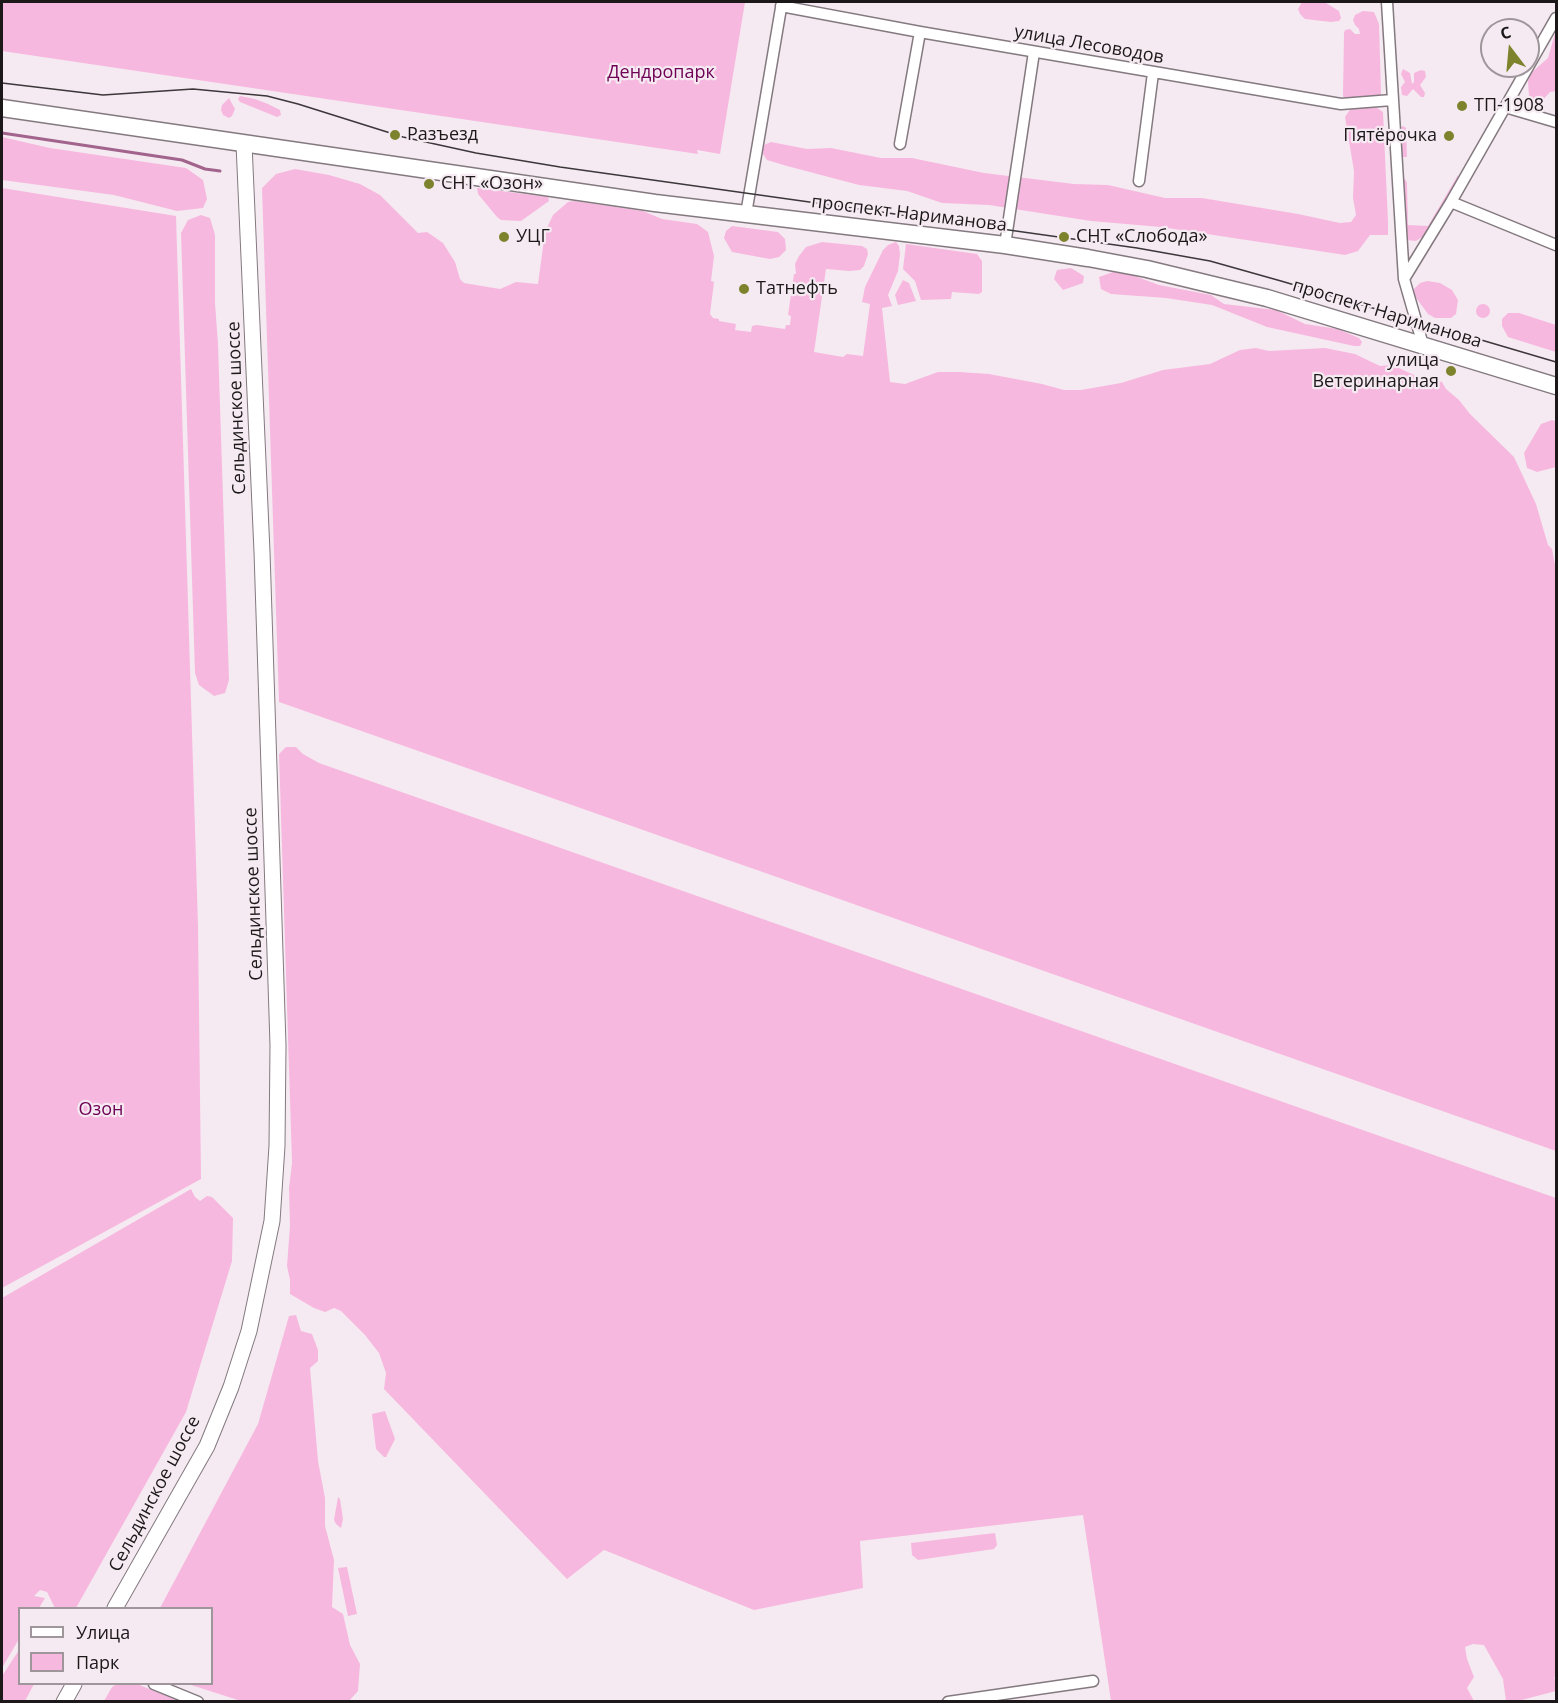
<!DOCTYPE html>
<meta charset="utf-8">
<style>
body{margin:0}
#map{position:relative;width:1558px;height:1703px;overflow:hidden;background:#f5eaf1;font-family:"Open Sans",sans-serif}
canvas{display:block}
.frame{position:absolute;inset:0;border:3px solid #1c181a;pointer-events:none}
.legend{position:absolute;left:18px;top:1607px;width:195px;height:78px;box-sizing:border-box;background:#f5eaf1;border:2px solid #9e969b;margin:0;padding:8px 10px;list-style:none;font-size:18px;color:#1c181a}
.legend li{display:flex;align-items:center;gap:12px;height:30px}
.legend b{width:30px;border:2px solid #9e969b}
.north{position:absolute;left:1480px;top:18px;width:60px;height:60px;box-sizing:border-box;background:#f5eaf1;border:2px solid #9e969b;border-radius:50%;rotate:344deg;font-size:16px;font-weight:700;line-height:24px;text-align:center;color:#1c181a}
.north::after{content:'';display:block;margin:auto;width:21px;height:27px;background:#7d832d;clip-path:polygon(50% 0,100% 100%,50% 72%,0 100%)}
</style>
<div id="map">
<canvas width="1558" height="1703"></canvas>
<div class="frame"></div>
<ul class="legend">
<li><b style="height:8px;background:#fff"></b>Улица</li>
<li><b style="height:16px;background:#f7b8df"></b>Парк</li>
</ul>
<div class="north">С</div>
</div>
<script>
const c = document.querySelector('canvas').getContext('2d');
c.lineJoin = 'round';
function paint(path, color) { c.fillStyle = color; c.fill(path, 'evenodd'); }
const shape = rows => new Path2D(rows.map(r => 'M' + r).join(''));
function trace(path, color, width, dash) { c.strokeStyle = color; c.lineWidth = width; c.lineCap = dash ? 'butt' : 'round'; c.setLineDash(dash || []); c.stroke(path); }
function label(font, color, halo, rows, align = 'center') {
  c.font = font + ' "Open Sans",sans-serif'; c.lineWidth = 4.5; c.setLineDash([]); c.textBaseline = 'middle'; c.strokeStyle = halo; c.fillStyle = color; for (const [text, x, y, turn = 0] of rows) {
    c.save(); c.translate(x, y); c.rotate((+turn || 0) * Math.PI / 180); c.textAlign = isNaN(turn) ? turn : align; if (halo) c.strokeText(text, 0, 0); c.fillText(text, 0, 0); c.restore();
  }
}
const green = shape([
 [2,2,745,2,720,154,697,150,698,154,2,51],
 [1302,2,1326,3,1339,11,1341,18,1339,21,1331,22,1305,19,1300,14,1298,9],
 [1363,11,1374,12,1379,24,1381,93,1380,97,1364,97,1353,100,1346,100,1343,96,1344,33,1345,30,1350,29,1355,34,1360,34,1359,29,1355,25,1353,20,1355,15],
 [1556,30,1556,91,1550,92,1541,102,1538,102,1529,96,1528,81,1531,73,1548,58],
 [1403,69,1410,73,1412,84,1414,82,1414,73,1421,70,1425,71,1426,77,1420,85,1425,93,1424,97,1421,97,1413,89,1407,96,1402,95,1401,87,1405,82,1401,74],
 [240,96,255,99,268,104,280,110,281,115,277,117,240,102,238,99],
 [229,98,235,109,232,116,229,118,223,115,221,110,222,105],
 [1351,108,1377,108,1383,112,1388,222,1388,235,1370,235,1358,251,1345,255,1161,227,1091,221,989,205,942,203,907,191,859,185,787,166,767,160,761,151,764,145,771,142,807,149,831,148,881,158,912,158,984,173,1074,184,1108,185,1165,198,1202,198,1298,214,1340,223,1351,222,1356,215,1353,198,1354,171,1345,117],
 [1403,126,1406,128,1407,157,1401,157,1400,128],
 [2,137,50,148,186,168,203,180,207,199,203,208,177,211,114,195,2,180],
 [295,169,329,175,360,184,380,195,418,233,427,232,443,243,455,262,460,279,464,283,500,289,516,282,538,284,545,232,553,215,568,202,574,201,643,211,662,219,697,224,708,232,714,256,711,281,714,282,710,314,713,318,719,319,719,321,736,324,735,330,751,332,752,326,757,325,785,329,786,325,790,325,791,316,788,315,794,274,796,274,795,264,799,256,806,247,822,242,862,246,867,249,868,254,864,266,860,270,849,271,826,269,814,352,843,357,847,354,863,356,870,304,862,302,865,287,883,250,888,245,896,242,899,246,900,254,898,271,888,295,892,306,882,308,890,382,905,384,938,372,959,372,989,374,1042,384,1064,390,1081,390,1121,383,1163,370,1210,364,1240,350,1256,348,1269,351,1325,348,1355,354,1380,366,1392,365,1423,379,1442,382,1446,389,1459,400,1470,414,1514,457,1536,504,1548,545,1552,549,1556,570,1556,1151,279,702,262,188,276,174],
 [1458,175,1458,179,1427,234,1416,241,1406,240,1401,181,1405,179,1407,183,1408,225,1428,226],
 [2,188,176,216,198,926,201,1179,2,1288],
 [477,188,548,197,549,201,521,221,501,220,497,217,478,194],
 [201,215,210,218,215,235,215,303,218,344,229,680,225,693,214,696,199,685,195,673,181,233,188,220],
 [732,226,778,232,785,239,786,250,779,257,770,259,732,252,724,238,726,231],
 [906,244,977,254,982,261,982,292,979,294,952,292,951,299,921,300,915,281,903,269],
 [1071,268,1084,276,1083,283,1063,290,1054,279,1057,270],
 [1113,272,1132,275,1159,285,1211,295,1224,304,1276,310,1305,324,1338,329,1359,338,1362,342,1360,346,1354,346,1267,327,1212,305,1166,298,1111,294,1101,289,1099,277],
 [903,280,909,283,916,301,898,305,895,295],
 [1427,281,1440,283,1452,290,1458,300,1456,314,1451,318,1435,318,1428,314,1414,295,1413,290,1420,283],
 '1476 311a7 7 0 1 1 14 0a7 7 0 1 1-14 0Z',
 [1508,313,1519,313,1556,325,1556,352,1508,337,1502,326,1502,319],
 [1552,420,1556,421,1556,467,1537,472,1527,468,1524,453,1541,424],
 [286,747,296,747,303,754,319,763,1556,1198,1556,1676,1554,1678,1556,1682,1556,1691,1518,1701,1506,1701,1503,1679,1484,1645,1473,1644,1465,1647,1467,1659,1474,1677,1467,1688,1474,1701,1111,1701,1083,1515,860,1541,863,1588,754,1610,604,1550,567,1579,384,1389,386,1373,379,1353,365,1335,341,1311,334,1308,325,1312,314,1308,290,1294,290,1280,287,1266,290,1226,289,1188,292,1163,279,754],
 [191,1189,195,1197,200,1201,207,1196,212,1197,233,1218,232,1261,186,1412,76,1608,55,1608,47,1592,40,1590,34,1596,45,1598,39,1608,20,1608,19,1639,2,1668,2,1298],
 [296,1315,301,1331,312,1334,318,1350,318,1361,310,1368,318,1461,325,1498,325,1526,334,1560,332,1607,343,1614,350,1645,360,1664,358,1691,349,1701,241,1701,188,1684,212,1684,212,1608,160,1608,258,1424,289,1316],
 [385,1411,395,1439,386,1457,384,1457,376,1449,372,1414],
 [338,1497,340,1499,343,1519,341,1528,336,1524,334,1520],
 [995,1533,997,1545,994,1549,918,1560,912,1555,911,1543],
 [347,1567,357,1614,348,1616,338,1568],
 [19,1650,20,1684,34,1684,25,1701,2,1701,2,1676],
 [117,1684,137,1684,179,1701,104,1701,112,1687]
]);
const stream = shape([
 [2,133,182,160,205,169,220,171]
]);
const minor = shape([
 [1387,2,1404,279,1423,345],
 [781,6,920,32,1341,104,1392,100],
 [1505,107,1556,122],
 [900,144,920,32],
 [1139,181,1153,73],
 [1451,202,1556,245],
 [746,214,782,2],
 [1005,245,1034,52],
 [1404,279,1451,202,1556,18],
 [154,1684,198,1702],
 [948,1702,1093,1681]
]);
const secondary = shape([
 [115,1608,207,1446,231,1387,249,1331,272,1221,277,1146,278,1045,262,552,244,144],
 [64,1702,74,1684]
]);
const primary = shape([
 [2,108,655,203,1005,245,1088,258,1147,269,1267,298,1556,386]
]);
const tram = shape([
 [2,83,103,95,193,89,267,96,298,104,403,137,476,153,560,167,1137,248,1210,261,1281,281,1556,362]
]);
const markers = [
 [1462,106,6,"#7d832d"],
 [395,135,6,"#7d832d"],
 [1449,136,6,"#7d832d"],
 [429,184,6,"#7d832d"],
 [504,237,6,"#7d832d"],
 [1064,237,6,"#7d832d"],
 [744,289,6,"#7d832d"],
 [1451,371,6,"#7d832d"]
];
const streetNames = [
 ["улица Лесоводов",1089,45,10],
 ["проспект Нариманова",909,214,7],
 ["проспект Нариманова",1387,314,17],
 ["Сельдинское шоссе",237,408,-92],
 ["Сельдинское шоссе",254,894,-92],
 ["Сельдинское шоссе",155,1494,-62]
];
const parkNames = [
 ["Дендропарк",661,73],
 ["Озон",101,1110]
];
const poiNames = [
 ["ТП-1908",1474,106],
 ["Разъезд",407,135],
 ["Пятёрочка",1437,136,"right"],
 ["СНТ «Озон»",441,184],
 ["УЦГ",516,237],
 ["СНТ «Слобода»",1076,237],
 ["Татнефть",756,289],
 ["улица",1439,361,"right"],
 ["Ветеринарная",1439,382,"right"]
];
paint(green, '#f7b8df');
trace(stream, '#a2648c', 3);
trace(minor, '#83797f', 13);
trace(secondary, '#83797f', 17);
trace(primary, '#83797f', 19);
trace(minor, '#fff', 10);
trace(secondary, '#fff', 15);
trace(primary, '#fff', 16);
trace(tram, '#3c373a', 1.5);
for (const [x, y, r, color] of markers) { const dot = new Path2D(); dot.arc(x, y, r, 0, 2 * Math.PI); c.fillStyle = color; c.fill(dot); trace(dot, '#f5eaf1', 2); }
label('18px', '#1c181a', '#f5eaf1', streetNames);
label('18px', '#6e0055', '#f5eaf1', parkNames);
label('18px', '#1c181a', '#f5eaf1', poiNames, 'left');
</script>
